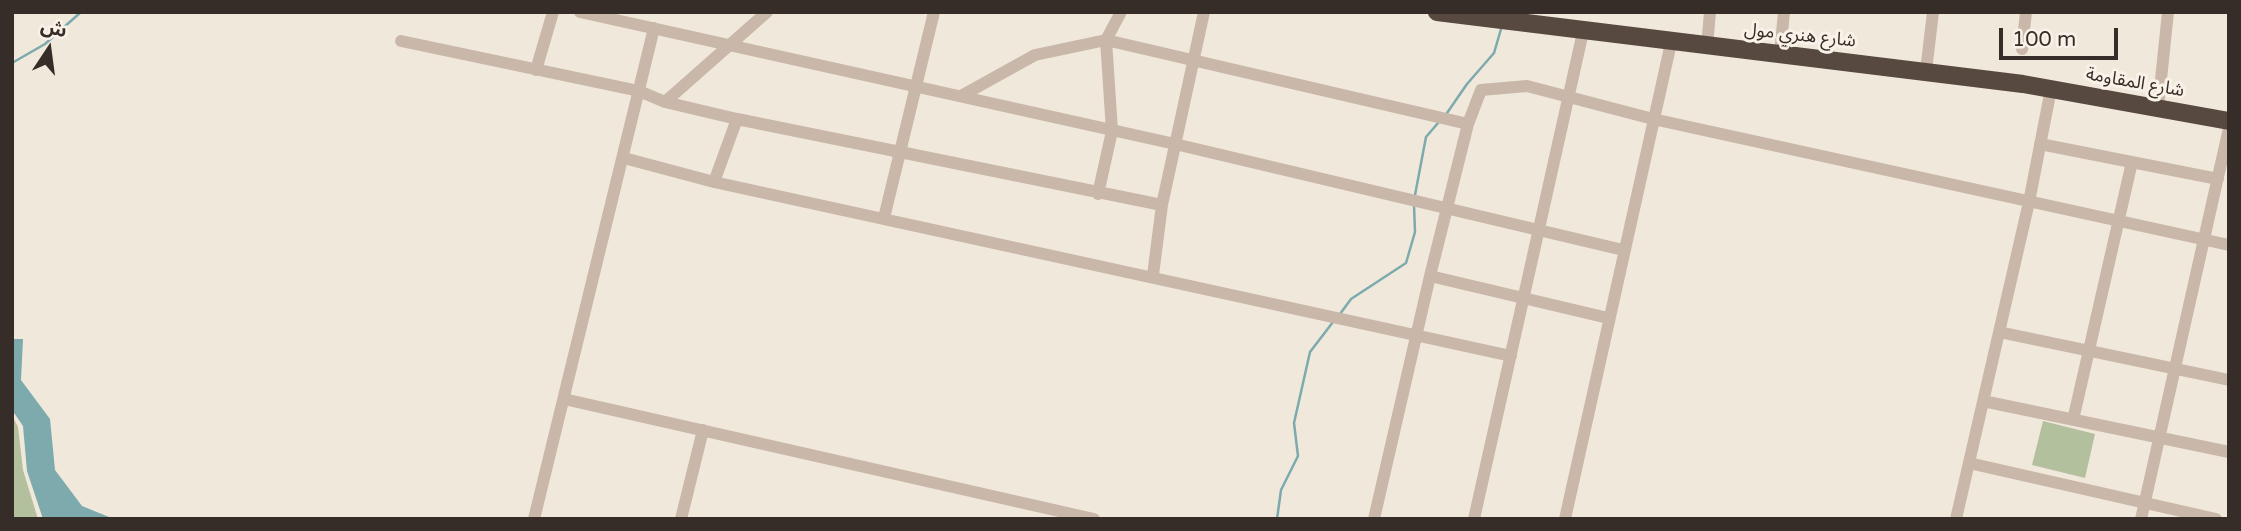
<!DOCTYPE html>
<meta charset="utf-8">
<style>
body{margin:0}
#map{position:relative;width:2241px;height:531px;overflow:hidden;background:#f1e8dc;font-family:"Varela Round","Noto Sans Arabic",sans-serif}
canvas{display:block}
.frame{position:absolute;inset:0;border:14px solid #362d28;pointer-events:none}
.north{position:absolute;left:14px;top:14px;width:70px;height:70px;-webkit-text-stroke:5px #f9f2e9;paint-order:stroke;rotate:13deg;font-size:19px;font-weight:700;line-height:28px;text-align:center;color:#362d28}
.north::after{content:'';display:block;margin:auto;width:24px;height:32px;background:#362d28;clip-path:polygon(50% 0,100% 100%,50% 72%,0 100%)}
.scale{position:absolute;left:1999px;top:28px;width:119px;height:32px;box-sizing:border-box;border:4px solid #362d28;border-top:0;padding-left:9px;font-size:21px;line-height:24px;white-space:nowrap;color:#362d28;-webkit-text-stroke:5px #f9f2e9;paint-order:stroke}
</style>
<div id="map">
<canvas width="2241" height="531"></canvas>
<div class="frame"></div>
<div class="north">ش</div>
<div class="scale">100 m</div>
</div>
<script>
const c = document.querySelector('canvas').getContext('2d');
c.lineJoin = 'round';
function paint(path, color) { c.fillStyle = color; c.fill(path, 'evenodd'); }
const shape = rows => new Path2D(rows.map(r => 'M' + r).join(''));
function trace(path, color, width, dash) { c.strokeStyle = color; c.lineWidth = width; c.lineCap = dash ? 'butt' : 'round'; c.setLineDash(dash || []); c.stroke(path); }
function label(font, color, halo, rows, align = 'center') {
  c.font = font + ' "Varela Round","Noto Sans Arabic",sans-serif'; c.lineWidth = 6; c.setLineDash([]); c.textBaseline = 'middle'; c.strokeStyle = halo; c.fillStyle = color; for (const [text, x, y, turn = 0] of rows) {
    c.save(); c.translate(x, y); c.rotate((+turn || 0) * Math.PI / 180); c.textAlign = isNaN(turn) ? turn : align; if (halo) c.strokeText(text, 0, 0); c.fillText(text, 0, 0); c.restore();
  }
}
const green = shape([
 [12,415,18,427,23,470,38,519,12,519],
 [2043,421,2095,434,2085,478,2032,465]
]);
const water = shape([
 [12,339,23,339,21,380,50,419,55,470,82,506,114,519,43,519,27,471,23,426,12,410]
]);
const stream = shape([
 [12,63,45,44,81,12],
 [1447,113,1467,84,1494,53,1501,29],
 [1415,195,1426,137,1438,123],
 [1340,314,1351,299,1406,263,1415,232,1414,205],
 [1277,519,1281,490,1298,456,1294,423,1310,352,1333,322]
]);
const minor = shape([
 [580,12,1175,144,1623,250],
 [401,41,639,91,665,102,737,119,1162,205],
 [1707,47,1710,12],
 [2022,49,2026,12],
 [1780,54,1784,12],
 [536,70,553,12],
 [1926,71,1933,12],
 [961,96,1035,55,1106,40,1468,124],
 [665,102,767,12],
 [2158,108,2168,12],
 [2040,144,2218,179],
 [624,158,714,182,1511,356],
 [714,182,737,119],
 [1098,194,1112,131,1106,40,1121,12],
 [884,218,934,12],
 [1153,275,1162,205,1204,12],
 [1430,276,1608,318],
 [1999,332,2229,380],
 [564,399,1094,519],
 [1983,401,2229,452],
 [2073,420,2132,162],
 [1969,463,2216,519],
 [534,519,654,28],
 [681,519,703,430],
 [1374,519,1430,276,1468,124,1481,90,1527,86,1653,119,2229,245],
 [1474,519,1583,32],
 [1565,519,1671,43],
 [1956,519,2029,202,2051,89],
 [2141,519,2229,128]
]);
const highway = shape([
 [1437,12,2023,84,2229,121]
]);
const streetNames = [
 ["شارع هنري مول",1800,36,6],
 ["شارع المقاومة",2135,83,10]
];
paint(green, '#b3c09d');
paint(water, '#7caaad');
trace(stream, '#7caaad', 2.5);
trace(minor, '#c9b8a9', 12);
trace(highway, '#574840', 18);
label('18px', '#362d28', '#f9f2e9', streetNames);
</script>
